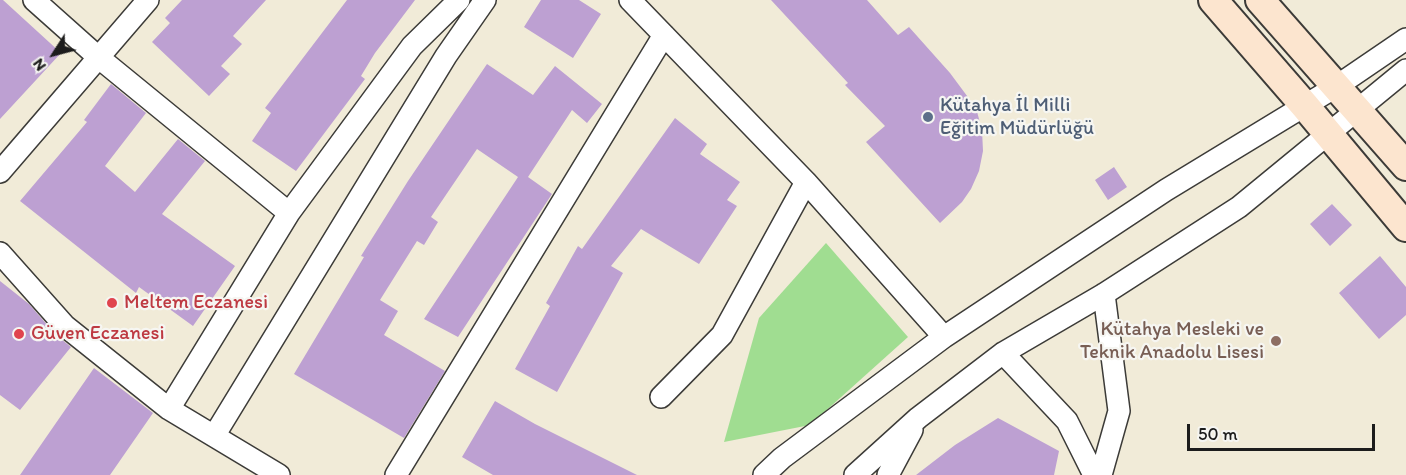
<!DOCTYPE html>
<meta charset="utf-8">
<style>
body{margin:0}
#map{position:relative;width:1406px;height:475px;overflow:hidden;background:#f1ebd8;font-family:Itim,sans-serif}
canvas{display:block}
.north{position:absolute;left:24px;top:24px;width:60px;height:60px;-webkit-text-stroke:4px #f6f6f2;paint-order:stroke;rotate:234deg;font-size:16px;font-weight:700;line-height:24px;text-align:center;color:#1c1c1c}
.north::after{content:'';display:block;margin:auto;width:21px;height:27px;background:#1c1c1c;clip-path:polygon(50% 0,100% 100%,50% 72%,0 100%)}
.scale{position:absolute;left:1187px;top:424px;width:188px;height:27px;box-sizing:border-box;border:3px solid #1c1c1c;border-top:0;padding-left:8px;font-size:18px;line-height:21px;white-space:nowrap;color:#1c1c1c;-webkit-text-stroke:4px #f6f6f2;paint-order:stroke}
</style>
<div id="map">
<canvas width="1406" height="475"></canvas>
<div class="north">N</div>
<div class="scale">50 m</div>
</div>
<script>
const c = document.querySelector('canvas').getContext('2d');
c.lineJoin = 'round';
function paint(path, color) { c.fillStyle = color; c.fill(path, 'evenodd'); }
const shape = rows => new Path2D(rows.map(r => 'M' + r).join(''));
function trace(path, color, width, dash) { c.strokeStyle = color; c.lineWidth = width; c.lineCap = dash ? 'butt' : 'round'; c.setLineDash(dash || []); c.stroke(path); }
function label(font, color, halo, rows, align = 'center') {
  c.font = font + ' Itim,sans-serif'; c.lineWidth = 4.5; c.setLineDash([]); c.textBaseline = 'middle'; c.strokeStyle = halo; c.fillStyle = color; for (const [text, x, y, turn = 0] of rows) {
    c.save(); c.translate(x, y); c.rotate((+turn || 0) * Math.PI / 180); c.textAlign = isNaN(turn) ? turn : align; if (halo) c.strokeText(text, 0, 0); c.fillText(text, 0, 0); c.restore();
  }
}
const green = shape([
 [826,243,908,337,810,425,724,442,759,318]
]);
const building = shape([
 [0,0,3,0,61,53,0,119],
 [182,0,266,0,233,36,242,44,221,66,230,74,209,96,152,42,170,23,165,18],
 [347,0,415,0,375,53,361,76,365,79,296,171,252,141,271,113,265,108],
 [541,0,579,0,601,14,573,58,524,27],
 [771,0,867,0,898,35,909,27,950,73,976,108,982,130,983,151,979,171,971,189,962,202,940,223,866,142,885,126,845,85,848,83],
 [487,64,533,95,555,66,602,104,587,123,572,110,528,177,552,194,458,337,424,319,518,177,477,149,431,217,438,222,424,245,417,241,380,300,398,311,384,335,445,371,404,438,294,374,364,257,361,256,408,181],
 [111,84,146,113,105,166,135,192,178,139,205,161,162,214,235,266,193,326,139,287,136,293,20,201,87,122,84,120],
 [675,118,707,144,700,154,740,182,727,200,737,206,699,264,641,229,611,266,623,273,557,392,515,369,550,306,546,303,578,246,582,249],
 [1114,167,1127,187,1108,200,1095,180],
 [1332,204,1352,225,1330,246,1310,224],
 [1380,256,1406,287,1406,315,1379,339,1339,293],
 [0,281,29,304,56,335,71,347,20,410,0,395],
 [94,368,153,413,110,475,20,475],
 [495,401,535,424,637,475,493,475,462,457],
 [998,418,1059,451,1054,475,916,475,955,445]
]);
const minor = shape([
 [34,0,98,57,289,213],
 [630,0,806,182,944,337],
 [0,172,148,0],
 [0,253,65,326,169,409,279,475],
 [1003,353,1067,421,1094,475],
 [661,397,722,335,806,182],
 [169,409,289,213,412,46,459,0],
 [214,436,446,56,485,0],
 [396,475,664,35],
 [764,475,782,458,944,337,1166,190,1337,86,1406,39],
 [855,475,918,418,1003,353,1104,294,1239,207,1406,70],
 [888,475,912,430],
 [1101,475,1119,411,1104,294]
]);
const secondary = shape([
 [1213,0,1305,106,1406,227],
 [1260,0,1406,166]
]);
const markers = [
 [928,117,6,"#5c6f8a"],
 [112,303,6,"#e0444e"],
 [19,334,6,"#e0444e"],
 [1276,341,6,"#8d6e63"]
];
const serviceNames = [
 ["Kütahya İl Milli",940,106],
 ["Eğitim Müdürlüğü",940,129]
];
const healthNames = [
 ["Meltem Eczanesi",124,303],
 ["Güven Eczanesi",31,334]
];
const educationNames = [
 ["Kütahya Mesleki ve",1264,330],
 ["Teknik Anadolu Lisesi",1264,353]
];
paint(green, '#a0dd91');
paint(building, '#bda0d2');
trace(minor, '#3c3b38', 24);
trace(secondary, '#3c3b38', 32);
trace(minor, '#fff', 21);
trace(secondary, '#fce5cf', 28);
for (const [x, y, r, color] of markers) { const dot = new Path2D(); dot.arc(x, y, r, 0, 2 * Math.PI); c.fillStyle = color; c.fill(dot); trace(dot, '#f6f6f2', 2); }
label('20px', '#4e5e75', '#f6f6f2', serviceNames, 'left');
label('20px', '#be3a42', '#f6f6f2', healthNames, 'left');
label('20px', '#785e54', '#f6f6f2', educationNames, 'right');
</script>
